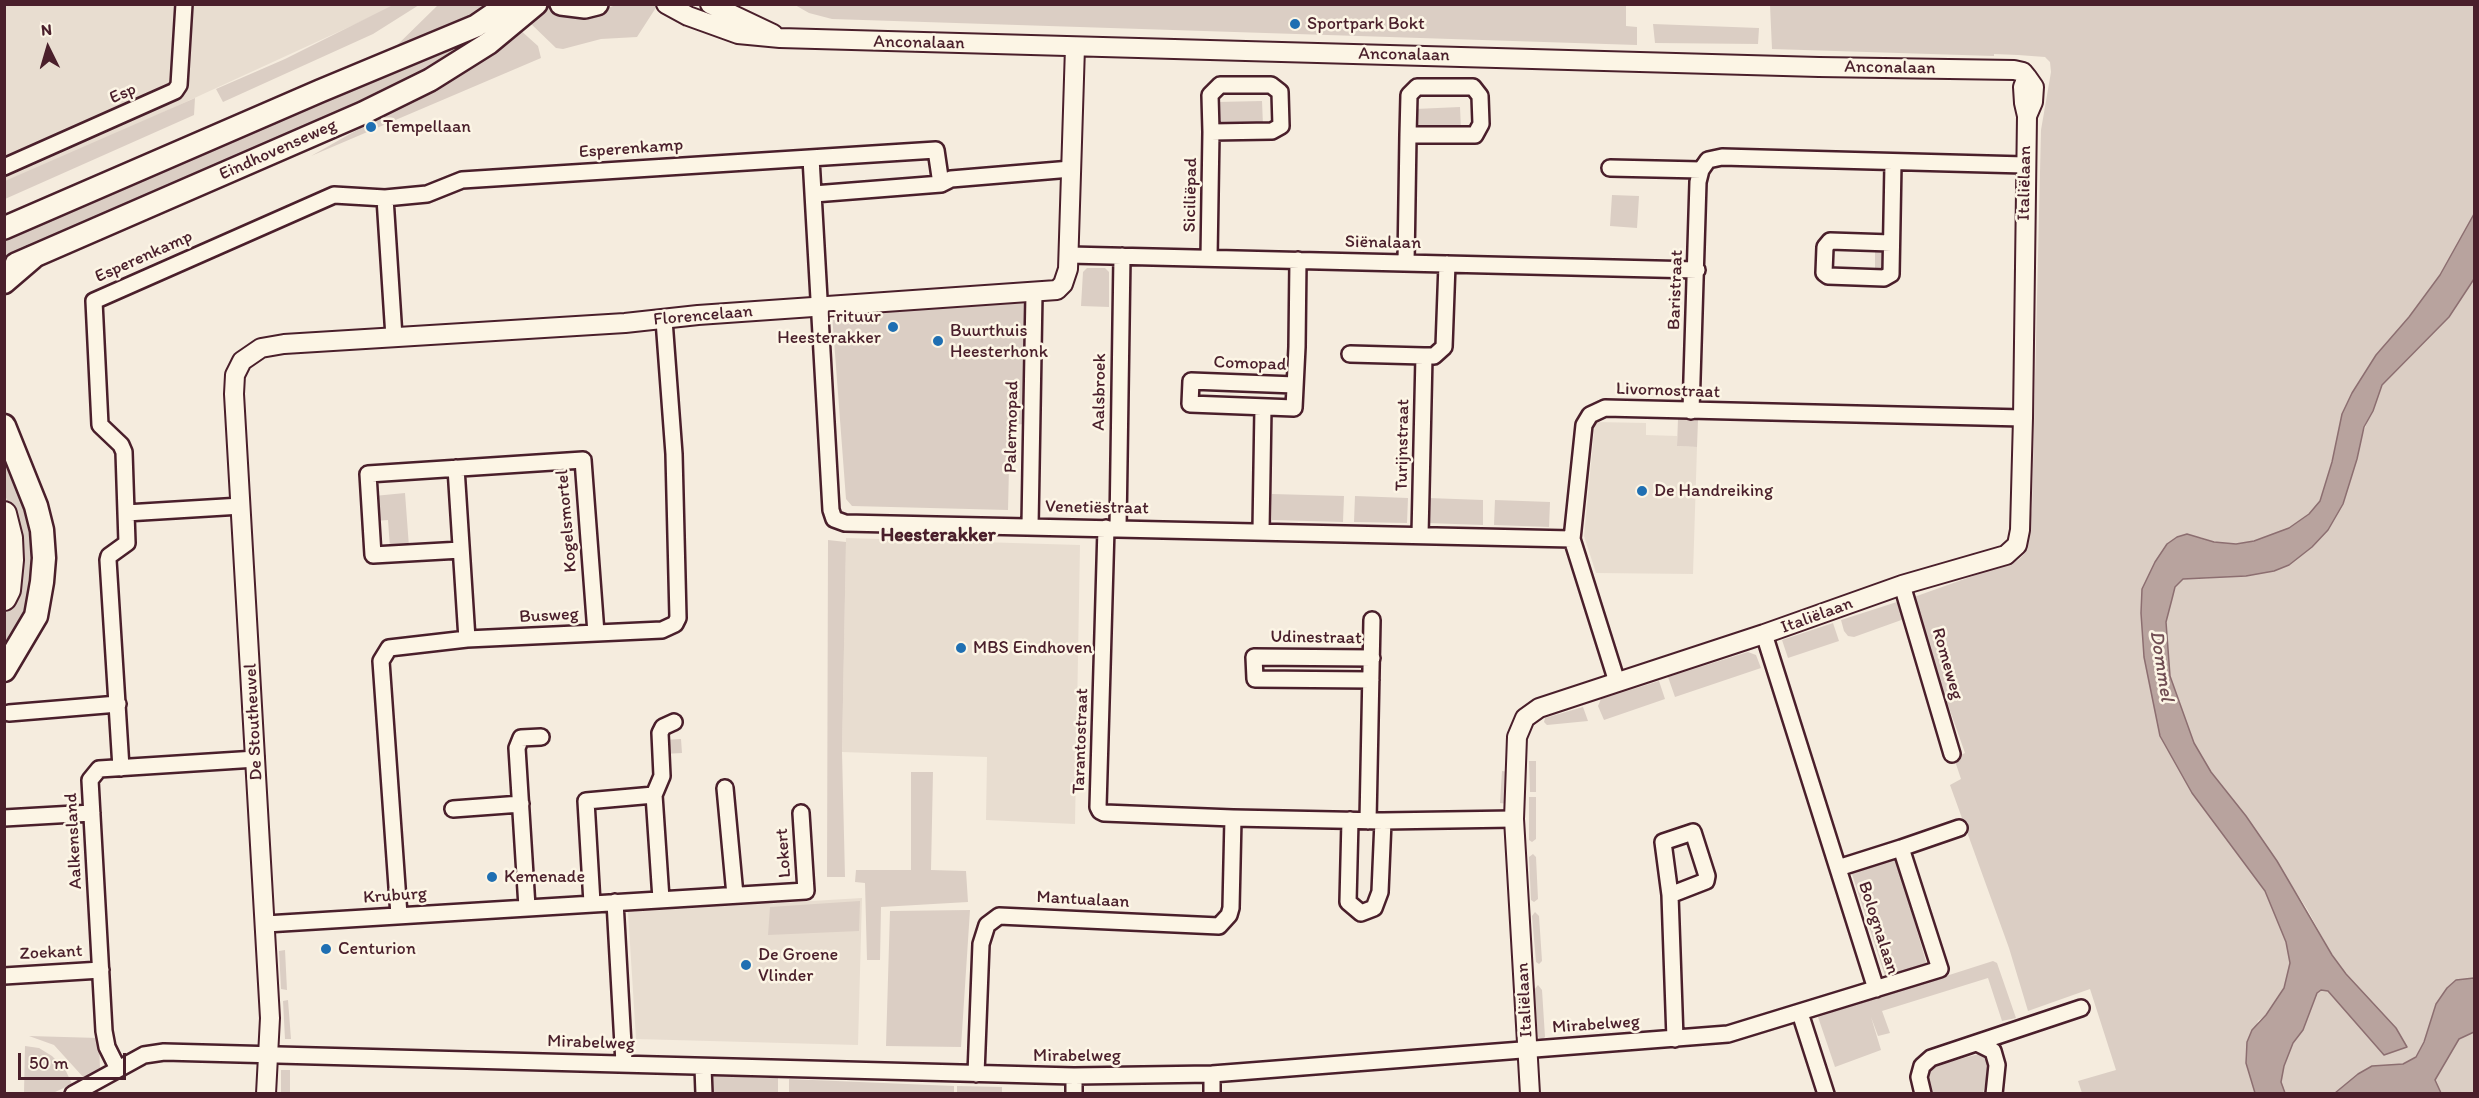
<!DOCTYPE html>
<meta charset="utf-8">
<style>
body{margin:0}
#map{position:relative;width:2479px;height:1098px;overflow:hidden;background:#f5ecde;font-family:Itim,sans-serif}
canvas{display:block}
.frame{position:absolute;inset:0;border:6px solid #4a1f2b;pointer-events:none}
.north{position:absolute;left:18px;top:18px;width:60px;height:60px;-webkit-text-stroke:4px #fcf5e5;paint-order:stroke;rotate:355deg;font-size:16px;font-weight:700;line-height:24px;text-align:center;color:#4a1f2b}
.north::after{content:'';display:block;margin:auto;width:21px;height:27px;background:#4a1f2b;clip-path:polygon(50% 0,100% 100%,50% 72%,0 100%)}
.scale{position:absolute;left:18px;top:1053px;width:108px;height:27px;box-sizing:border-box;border:3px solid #4a1f2b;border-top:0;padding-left:8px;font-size:18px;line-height:21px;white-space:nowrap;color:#4a1f2b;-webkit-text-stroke:4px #fcf5e5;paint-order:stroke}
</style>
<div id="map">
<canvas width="2479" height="1098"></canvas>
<div class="frame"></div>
<div class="north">N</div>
<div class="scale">50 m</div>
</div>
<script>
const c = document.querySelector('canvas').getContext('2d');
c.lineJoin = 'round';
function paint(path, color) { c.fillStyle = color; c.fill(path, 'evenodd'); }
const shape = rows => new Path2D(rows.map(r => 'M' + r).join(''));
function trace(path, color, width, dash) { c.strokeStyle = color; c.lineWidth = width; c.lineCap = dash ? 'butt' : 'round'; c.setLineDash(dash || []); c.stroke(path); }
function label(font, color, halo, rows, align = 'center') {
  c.font = font + ' Itim,sans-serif'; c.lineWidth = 5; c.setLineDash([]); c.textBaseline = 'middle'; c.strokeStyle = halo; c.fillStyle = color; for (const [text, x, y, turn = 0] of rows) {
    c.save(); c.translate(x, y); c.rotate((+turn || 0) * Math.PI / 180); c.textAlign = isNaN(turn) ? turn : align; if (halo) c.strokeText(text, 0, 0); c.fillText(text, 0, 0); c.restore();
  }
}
const built = shape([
 [5,4,397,5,5,185],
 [1595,422,1646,423,1646,435,1677,436,1677,446,1697,447,1693,574,1596,573,1584,536],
 [846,538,1080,545,1075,824,986,820,987,757,842,752],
 [862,898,858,1045,636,1039,628,912]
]);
const green = shape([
 [497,4,500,7,387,55,438,5],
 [653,4,657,6,637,37,601,39,563,49,556,48,527,20,546,5,555,9,600,11,616,5],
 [1626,4,1626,26,1637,27,1637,45,832,19,809,13,795,5],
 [393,5,419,5,373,34,223,102,216,89,285,59],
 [1770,5,2474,5,2474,214,2440,275,2409,317,2376,355,2352,393,2342,414,2332,462,2320,501,2309,514,2289,528,2254,541,2236,544,2214,542,2200,537,2142,589,2141,613,2144,657,2160,736,2192,793,2265,891,2286,941,2290,963,2284,988,2266,1015,2258,1021,2246,1063,2255,1093,2082,1093,2078,1081,2116,1070,2090,989,2028,1011,2009,948,1950,785,1961,779,1954,758,1965,753,1912,603,1914,597,2018,560,2025,553,2032,508,2041,130,2051,72,2050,62,2045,57,2018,55,1994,54,1994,56,1772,49],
 [511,23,431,72,5,267,4,240,274,119,481,33],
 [1653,24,1759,28,1758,44,1655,43],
 [519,29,538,46,541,58,311,156,403,104],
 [195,98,194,115,5,199,5,181],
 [1262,101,1263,126,1217,126,1217,102],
 [1460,107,1461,130,1415,132,1415,109],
 [1612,195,1639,196,1637,228,1610,226],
 [1875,249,1883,249,1882,273,1875,273],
 [1087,268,1105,268,1109,272,1109,307,1081,306,1083,272],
 [2474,279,2474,978,2456,980,2447,988,2436,1004,2424,1042,2416,1057,2403,1064,2358,1074,2335,1093,2285,1093,2281,1082,2284,1066,2293,1043,2303,1030,2317,993,2321,990,2328,991,2384,1055,2346,974,2332,955,2307,909,2246,816,2211,772,2194,743,2170,676,2166,622,2175,587,2183,579,2213,578,2274,571,2361,438,2382,385,2449,317],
 [1026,303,1025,424,1010,425,1008,510,852,506,846,499,832,314],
 [1678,419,1698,420,1697,447,1677,446],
 [4,449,36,533,29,614,5,657,5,616,14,592,12,513,5,495],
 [405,493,409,547,390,548,388,520,375,521,374,496],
 [1272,494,1344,496,1343,522,1272,520],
 [1355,496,1408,498,1407,523,1354,522],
 [1428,498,1483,500,1483,525,1427,523],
 [1495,500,1550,502,1549,527,1494,525],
 [828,540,846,542,842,752,845,877,827,877],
 [1900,601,1907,618,1854,637,1848,636,1844,631,1841,620],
 [1833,623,1839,641,1788,658,1782,640],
 [1748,652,1756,655,1761,668,1675,697,1668,677],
 [1659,681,1665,699,1604,720,1598,706,1601,699],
 [1583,707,1588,721,1547,725,1544,722,1545,718],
 [681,739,682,753,664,754,664,740],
 [1529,761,1536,761,1536,792,1530,792],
 [1502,771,1510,772,1508,804,1500,803],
 [911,772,933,772,931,870,966,871,968,902,881,907,880,960,867,960,865,883,855,882,856,870,911,870],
 [1529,797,1536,797,1536,839,1532,842,1529,840],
 [1533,854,1536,857,1538,899,1534,902,1531,900,1529,857],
 [1892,858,1896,859,1927,965,1914,972,1886,979,1851,871],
 [860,901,859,931,768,935,770,907],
 [970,910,961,1047,886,1046,890,911],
 [1535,912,1539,916,1542,961,1539,964,1536,962,1532,916],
 [285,950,287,990,281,989,279,951],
 [1993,961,1997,963,2016,1018,2002,1021,1988,978,1882,1011,1890,1033,1878,1036,1871,1017,1881,1050,1835,1067,1818,1017],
 [1538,985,1542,990,1545,1037,1542,1040,1538,1037,1534,990],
 [288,1000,291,1039,285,1039,283,1001],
 [2474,1032,2474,1093,2441,1093,2435,1080,2459,1038],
 [29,1036,99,1038,100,1069,84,1078,54,1045],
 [25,1046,39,1048,52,1056,65,1069,72,1084,53,1093,24,1093],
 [1983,1053,1987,1057,1987,1077,1983,1093,1930,1093,1924,1076,1929,1067],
 [281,1070,290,1070,290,1093,281,1093],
 [711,1076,778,1078,778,1093,712,1093],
 [789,1079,954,1086,954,1093,789,1093],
 [957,1086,1002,1087,1002,1093,957,1093]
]);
const water = shape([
 [2474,214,2474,279,2449,317,2382,385,2373,411,2364,427,2357,459,2343,504,2328,530,2312,547,2289,565,2274,571,2246,576,2183,579,2175,587,2172,599,2166,622,2170,676,2194,743,2211,772,2246,816,2277,861,2332,955,2346,974,2396,1028,2407,1047,2384,1055,2328,991,2321,990,2317,993,2303,1030,2293,1043,2284,1066,2281,1082,2285,1093,2255,1093,2246,1063,2247,1042,2252,1030,2266,1015,2284,988,2290,963,2286,942,2265,891,2192,793,2160,736,2144,657,2141,613,2142,589,2155,562,2167,544,2177,537,2187,534,2214,542,2236,544,2254,541,2289,528,2309,514,2320,501,2332,462,2342,414,2352,393,2376,355,2409,317,2440,275,2474,214],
 [2474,978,2474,1032,2459,1039,2435,1080,2441,1093,2335,1093,2358,1074,2372,1066,2403,1064,2416,1057,2424,1042,2436,1004,2447,988,2456,980,2474,978]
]);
const minor = shape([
 [811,158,831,510,834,519,845,523,1572,539],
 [4,167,175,91,179,85,184,4],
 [1610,168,1701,170],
 [814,194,941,184,951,179,1071,169],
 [385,198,427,194,462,180,936,150,941,184],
 [1891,243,1830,241,1825,247,1824,273,1828,276,1884,278,1891,274,1893,163],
 [1069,255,1697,270],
 [1209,258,1211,132,1272,131,1281,126,1280,92,1271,85,1220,85,1210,95,1211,132],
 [1406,263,1408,135,1475,135,1481,124,1480,96,1473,87,1417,87,1409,95,1408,135],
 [1350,354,1424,356],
 [1295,385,1191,381,1190,404,1294,408,1297,347,1298,260],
 [1691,411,1698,182,1701,170,1708,160,1722,157,2025,165],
 [456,468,467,639],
 [126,513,241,506],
 [1030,526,1034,293],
 [1106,528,1098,807,1100,811,1104,813,1233,818,1383,821,1514,819],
 [1118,528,1122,256],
 [1261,531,1263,407],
 [1420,535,1424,356,1434,356,1444,347,1447,264],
 [461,550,373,555,368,474,583,460,596,633],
 [1902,585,1952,754],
 [1764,634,1876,989],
 [1371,680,1255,679,1254,657,1372,658],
 [1617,682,1572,539,1584,425,1590,415,1605,408,2023,418],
 [9,713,118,704],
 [121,768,108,560,109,556,127,543,124,452,121,445,100,425,94,301,334,195,385,198,394,337],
 [725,788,735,895],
 [453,809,521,804],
 [4,818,92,813],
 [1350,820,1348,902,1361,913,1374,908,1380,892,1383,821],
 [1368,821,1372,620],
 [1901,848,1959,828],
 [1670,895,1706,881,1707,876,1693,832,1663,842,1670,895,1675,1039],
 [661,899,654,795,662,776,660,733,663,727,674,722],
 [615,902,624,1063],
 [592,903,586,801,654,795],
 [527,907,517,748,521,738,541,737],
 [399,915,381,661,389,648,467,639,662,630,675,624,678,618,674,454,664,320],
 [266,924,806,891,801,813],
 [4,976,101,970],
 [1800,1013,1826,1094],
 [1977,1043,1993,1051,1997,1065,1994,1094],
 [703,1067,704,1094],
 [118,1069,107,1047,104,1031,90,780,99,769,256,759],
 [976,1074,981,944,987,925,999,916,1219,926,1229,915,1231,908,1233,818],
 [73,1094,144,1055,164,1052,1074,1076,1212,1074,1728,1034,1940,969,1901,848,1838,868],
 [1074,1094,1074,1076],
 [1212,1094,1212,1074],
 [1923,1094,1919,1077,1922,1066,1931,1058,2081,1008]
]);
const tertiary = shape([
 [666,4,688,16,738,34,780,38,1819,67,2014,70,2023,72,2027,77],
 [710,4,773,34],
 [266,1094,270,1018,234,394,235,375,242,361,261,348,284,344,625,323,698,315,1057,290,1063,284,1068,269,1075,47],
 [1530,1094,1514,819,1517,737,1525,718,1539,708,1764,634,1902,585,2006,555,2017,545,2020,530,2023,418,2027,116,2024,103,2023,87,2027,77,2034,87,2033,102,2027,116]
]);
const secondary = shape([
 [561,4,585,7,597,4],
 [4,228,320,91,476,26,508,4],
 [16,264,363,113,430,80,489,43,536,4]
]);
const primary = shape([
 [4,282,32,258],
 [4,426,36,506,42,530,44,558,42,582,36,616,4,670]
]);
const trunk = shape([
 [4,514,10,538,11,560,8,590,4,598]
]);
const markers = [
 [1295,24,6,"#1f6fb2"],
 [371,127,6,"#1f6fb2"],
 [893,327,6,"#1f6fb2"],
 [938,341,6,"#1f6fb2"],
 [1642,491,6,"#1f6fb2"],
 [961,648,6,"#1f6fb2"],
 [492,877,6,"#1f6fb2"],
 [326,949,6,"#1f6fb2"],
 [746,965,6,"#1f6fb2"]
];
const poiNames = [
 ["Sportpark Bokt",1307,24],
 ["Tempellaan",383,127],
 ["Frituur",881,317,"right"],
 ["Heesterakker",881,338,"right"],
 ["Buurthuis",950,331],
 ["Heesterhonk",950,352],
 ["De Handreiking",1654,491],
 ["MBS Eindhoven",973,648],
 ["Kemenade",504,877],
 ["Centurion",338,949],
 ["De Groene",758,955],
 ["Vlinder",758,976]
];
const streetNames = [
 ["Anconalaan",919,43,1],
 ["Anconalaan",1404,55,1],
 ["Anconalaan",1890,68,1],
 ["Esp",123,94,-24],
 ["Esperenkamp",631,149,-4],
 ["Eindhovenseweg",278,150,-24],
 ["Italiëlaan",2025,183,-89],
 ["Siciliëpad",1191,195,-89],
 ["Siënalaan",1383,243,1],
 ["Esperenkamp",144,257,-24],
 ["Baristraat",1676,290,-88],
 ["Florencelaan",703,316,-5],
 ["Comopad",1250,364,2],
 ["Livornostraat",1668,391,2],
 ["Aalsbroek",1100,392,-89],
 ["Palermopad",1012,427,-89],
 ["Turijnstraat",1403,445,-89],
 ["Venetiëstraat",1097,508,1],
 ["Kogelsmortel",567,521,-95],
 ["Busweg",549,616,-3],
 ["Italiëlaan",1817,616,-20],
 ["Udinestraat",1316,638,1],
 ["Romeweg",1947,664,74],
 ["De Stoutheuvel",254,722,-93],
 ["Tarantostraat",1081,741,-88],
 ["Aalkensland",74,841,-93],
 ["Lokert",784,853,-94],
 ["Kruburg",395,896,-4],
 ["Mantualaan",1083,900,3],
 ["Bolognalaan",1878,928,72],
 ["Zoekant",51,953,-3],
 ["Italiëlaan",1525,1000,-93],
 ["Mirabelweg",1596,1025,-4],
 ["Mirabelweg",591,1043,2],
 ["Mirabelweg",1077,1056]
];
const neighbourhoodNames = [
 ["Heesterakker",938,536]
];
const waterNames = [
 ["Dommel",2161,666,81]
];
paint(built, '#e8ddd0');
paint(green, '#dbcec4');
paint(water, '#b8a39e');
trace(water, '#8c6e70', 1.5);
trace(minor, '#4a1f2b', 20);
trace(tertiary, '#4a1f2b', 22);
trace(secondary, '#4a1f2b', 26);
trace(primary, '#4a1f2b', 27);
trace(trunk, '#4a1f2b', 28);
trace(minor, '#fcf5e5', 15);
trace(tertiary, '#fcf5e5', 18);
trace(secondary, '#fcf5e5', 21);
trace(primary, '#fcf5e5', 22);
trace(trunk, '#fcf5e5', 24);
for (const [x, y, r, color] of markers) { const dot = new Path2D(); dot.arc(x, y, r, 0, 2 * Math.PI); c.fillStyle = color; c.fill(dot); trace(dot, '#fcf5e5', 2); }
label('18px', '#4a1f2b', '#fcf5e5', poiNames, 'left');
label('18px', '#4a1f2b', '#fcf5e5', streetNames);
label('bold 20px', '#4a1f2b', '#fcf5e5', neighbourhoodNames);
label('italic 20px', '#704d53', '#fcf5e5', waterNames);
</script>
